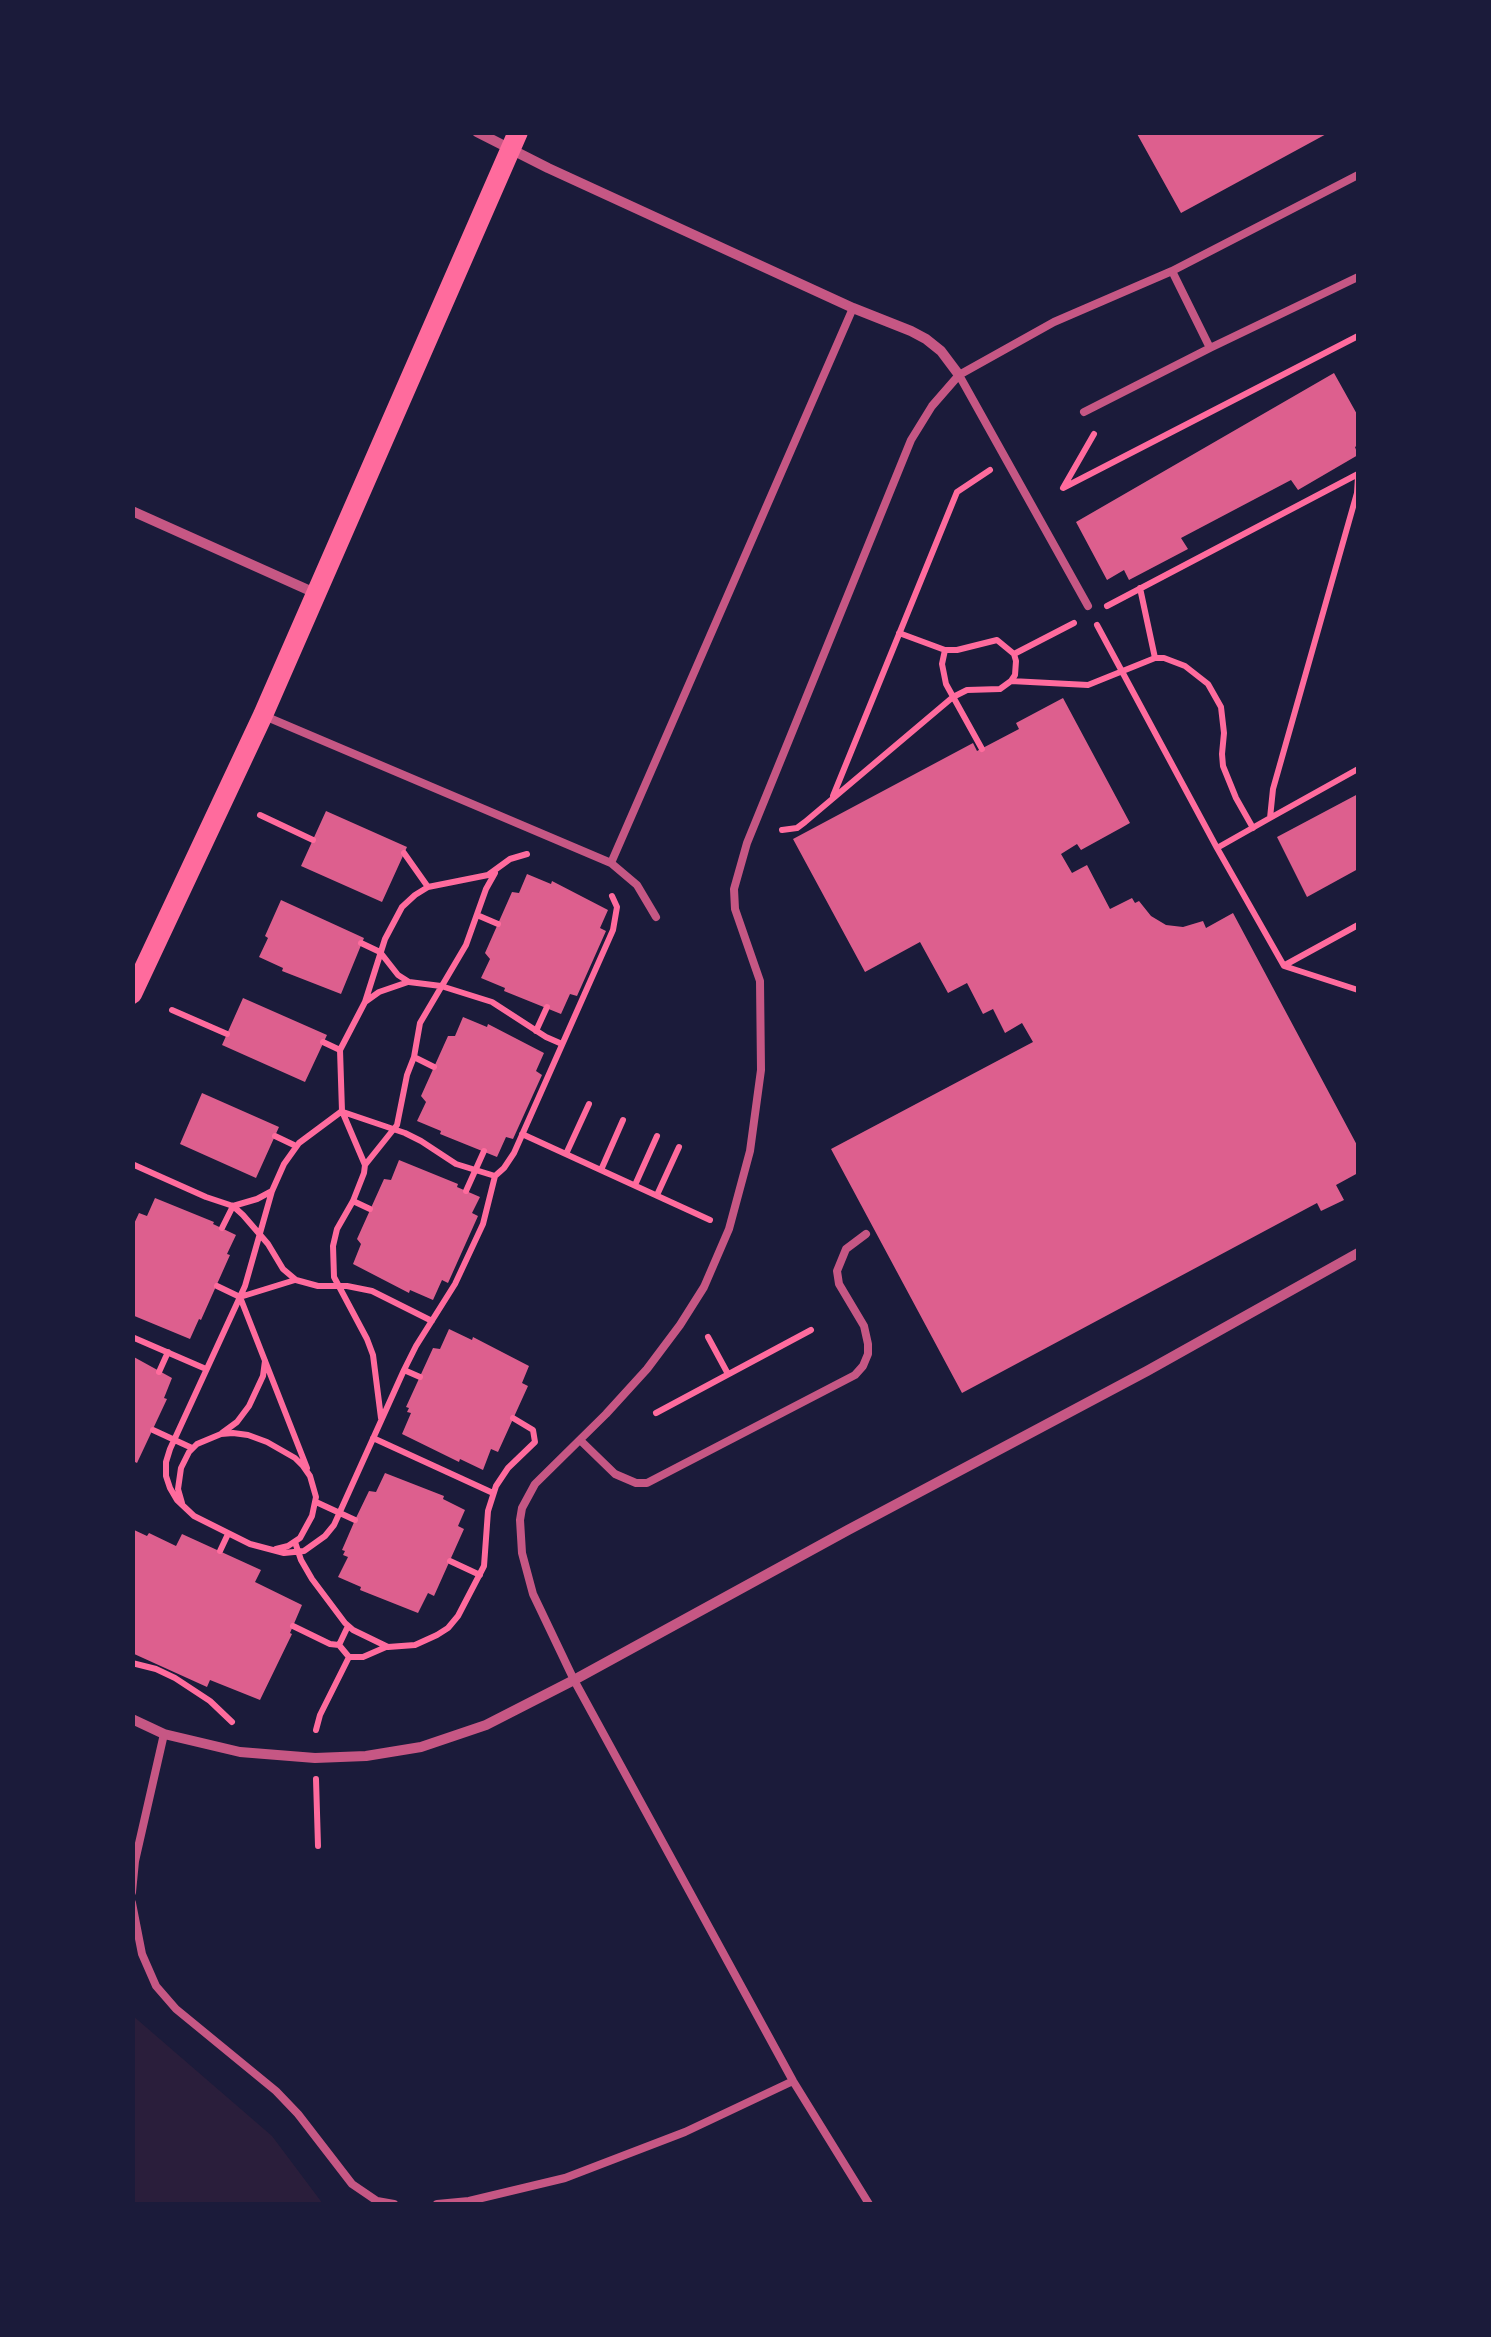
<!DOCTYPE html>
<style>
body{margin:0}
#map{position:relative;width:1491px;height:2337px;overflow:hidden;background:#1b1b3a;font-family:Lato,sans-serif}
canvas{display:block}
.frame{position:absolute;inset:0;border:135px solid #1b1b3a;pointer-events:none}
</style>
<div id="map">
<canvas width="1491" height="2337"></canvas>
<div class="frame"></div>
</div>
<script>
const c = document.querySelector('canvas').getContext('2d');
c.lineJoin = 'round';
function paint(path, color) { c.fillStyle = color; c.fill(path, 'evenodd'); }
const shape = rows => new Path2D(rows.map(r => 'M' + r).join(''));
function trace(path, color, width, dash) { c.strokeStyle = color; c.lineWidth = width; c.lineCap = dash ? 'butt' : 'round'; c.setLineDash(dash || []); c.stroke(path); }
const green = shape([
 [132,2015,272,2136,323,2204,133,2204]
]);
const building = shape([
 [1136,132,1330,132,1181,213],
 [1334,373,1358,416,1358,445,1355,447,1358,455,1298,490,1291,480,1181,538,1188,549,1129,580,1124,570,1107,580,1076,522],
 [1063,698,1130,823,1081,850,1077,844,1061,854,1072,873,1087,865,1110,909,1132,898,1135,903,1139,901,1151,916,1166,925,1183,927,1203,921,1206,928,1233,913,1358,1147,1358,1173,1336,1185,1344,1200,1321,1211,1317,1203,962,1393,831,1149,1033,1042,1022,1023,1005,1033,993,1009,983,1014,967,983,948,993,920,942,865,972,793,839,973,743,977,751,1019,729,1016,723],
 [1358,794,1358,869,1307,897,1277,837],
 [326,811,407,847,382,902,301,866],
 [527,874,551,884,552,881,608,910,600,928,606,931,577,996,570,994,561,1014,504,991,505,988,481,978,490,959,485,953,512,892,519,893],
 [281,900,364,938,341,994,282,971,283,968,259,957,268,938,265,936],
 [243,998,327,1035,305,1082,222,1045],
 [463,1017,487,1027,488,1024,544,1053,536,1071,542,1075,513,1139,506,1137,497,1157,440,1134,441,1131,417,1121,426,1102,421,1096,448,1036,455,1036],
 [202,1093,279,1127,256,1178,180,1144],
 [399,1160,458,1184,457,1187,480,1197,472,1213,478,1216,448,1283,442,1280,433,1300,410,1290,409,1293,353,1264,361,1244,357,1239,384,1179,391,1180],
 [155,1198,214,1222,213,1224,236,1235,227,1254,230,1255,201,1320,199,1319,190,1339,132,1315,132,1228,139,1213,147,1216],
 [449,1329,472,1340,473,1337,529,1366,522,1383,528,1386,498,1452,491,1449,483,1470,460,1459,459,1462,402,1434,411,1413,407,1412,409,1408,406,1407,433,1348,440,1349],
 [132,1356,172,1378,164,1398,167,1399,137,1463,135,1462,132,1468],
 [385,1473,444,1496,443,1499,465,1510,458,1526,464,1529,434,1596,428,1593,418,1613,360,1590,361,1587,338,1577,348,1557,343,1555,345,1551,342,1550,355,1520,369,1491,376,1492],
 [132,1529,147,1536,149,1533,176,1546,182,1534,261,1570,255,1582,302,1605,290,1633,292,1634,260,1700,210,1680,207,1687,132,1653]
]);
const path = shape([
 [1094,434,1063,488,1358,336],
 [1358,477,1357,493,1273,789,1270,818,1358,769],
 [1140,588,1155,658],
 [1107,606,1358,474],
 [1097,625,1217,848],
 [945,650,942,664,946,684,982,749],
 [1014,654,1074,623],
 [1011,681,1088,685,1155,658,1164,658,1185,666,1208,684,1221,707,1224,733,1222,754,1223,766,1236,798,1253,828],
 [833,796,957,492,990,470],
 [260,815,313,840],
 [1270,818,1217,848,1284,966,1358,990],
 [782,830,797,828,805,822,953,697,967,690,1000,689,1011,681,1015,675,1016,661,1014,654,997,640,957,650,945,650,899,633],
 [404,853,428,887],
 [477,915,498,924],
 [361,943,380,952,398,975,409,982,441,986,492,1002,546,1037,562,1044],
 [1285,965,1358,925],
 [365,1002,379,992,408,982],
 [172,1010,227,1034],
 [536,1031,547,1007],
 [323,1042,340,1050],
 [414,1057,434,1067],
 [342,1111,299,1143,284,1164,272,1191,245,1286,170,1449,166,1462,166,1476,170,1488,177,1500,194,1516,250,1544,284,1553,304,1551,325,1536,334,1525,404,1370,416,1346,455,1284,483,1224,495,1176,504,1168,514,1153,613,930,617,907,612,896],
 [343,1112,405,1133,421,1141,456,1164,495,1176],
 [522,1134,710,1220],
 [275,1136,296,1146],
 [566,1154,589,1104],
 [132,1164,206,1197,233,1206,257,1199,272,1191],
 [365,1165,397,1125,407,1075,414,1057,420,1023,466,945,486,889,495,873],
 [601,1170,623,1120],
 [635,1185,657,1136],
 [466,1191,484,1151],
 [657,1195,679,1147],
 [353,1201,370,1209],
 [222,1228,233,1206,243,1215,268,1244,283,1269,296,1280,318,1286,347,1286,372,1291,432,1321],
 [217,1286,240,1297,307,1468],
 [240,1297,295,1280],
 [132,1337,206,1369],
 [708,1337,728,1374],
 [404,1370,420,1377],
 [159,1372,168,1352],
 [656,1413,811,1330],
 [381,1418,373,1355,367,1339,334,1277,333,1246,337,1229,353,1201,364,1173,365,1165,342,1111,340,1050,365,1002,385,939,402,907,415,895,428,887,488,875,510,859,527,854],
 [153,1430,192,1448],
 [222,1433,237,1422,249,1406,263,1376,265,1361],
 [373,1438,493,1493],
 [316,1502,355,1520],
 [182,1503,178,1489,181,1468,189,1452,197,1444,221,1434,233,1433,248,1435,267,1442,295,1458,303,1466,310,1476,316,1497,312,1516,300,1538,288,1546,276,1549],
 [295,1542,301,1560,312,1579,345,1623,353,1630,388,1647,415,1645,437,1635,448,1628,458,1616,484,1566,488,1511,496,1486,508,1468,535,1442,533,1430,513,1418],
 [220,1551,228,1534],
 [450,1561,480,1575],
 [293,1626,330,1644,339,1645],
 [348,1626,339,1645,349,1657,363,1657,386,1647],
 [132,1663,156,1669,175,1678,210,1701,232,1722],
 [316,1730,320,1715,349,1657],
 [316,1779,318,1846]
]);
const service = shape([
 [1172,271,1358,175],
 [1210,348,1358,277],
 [959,375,1088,606],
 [267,717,611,863,637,885,656,917],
 [611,863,853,308],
 [580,1440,615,1474,636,1483,647,1483,855,1375,863,1366,868,1354,868,1344,864,1326,839,1284,837,1271,846,1249,866,1234],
 [132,1892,135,1861,164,1734],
 [132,1903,142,1954,156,1986,176,2009,276,2091,298,2114,352,2184,377,2201,394,2204],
 [437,2204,469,2201,565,2178,685,2132,793,2081],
 [869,2204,793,2081,574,1680,533,1594,522,1553,520,1520,522,1508,535,1484,606,1414,647,1369,680,1325,704,1287,729,1229,750,1151,761,1070,760,981,735,909,734,889,747,843,911,440,932,406,959,375,1054,322,1172,271,1210,348,1084,412]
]);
const minor = shape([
 [477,132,548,168,853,308,911,331,926,339,941,351,959,375],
 [132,511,315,593],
 [132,1719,164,1734,240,1752,315,1758,366,1756,421,1747,486,1725,574,1680,848,1530,1147,1371,1358,1253]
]);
const secondary = shape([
 [132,994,263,715,518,132]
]);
paint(green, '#2a1e3b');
paint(building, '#dd5f8e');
trace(path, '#ff6b9d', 6);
trace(service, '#c65784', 8);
trace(minor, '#c65784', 10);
trace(secondary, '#ff6b9d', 20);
</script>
